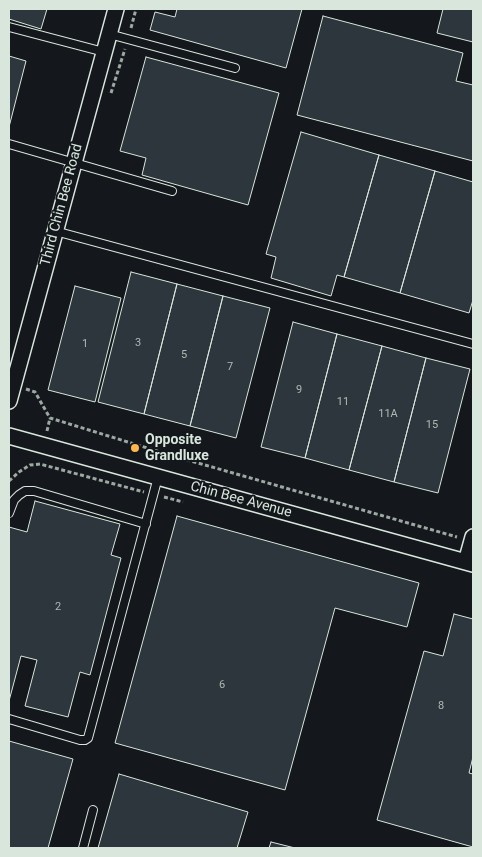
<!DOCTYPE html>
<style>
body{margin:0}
#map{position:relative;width:482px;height:857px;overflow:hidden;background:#14181c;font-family:Roboto,sans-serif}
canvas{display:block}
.frame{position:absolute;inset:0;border:10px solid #d8e6dc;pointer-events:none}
</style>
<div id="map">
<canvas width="482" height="857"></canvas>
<div class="frame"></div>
</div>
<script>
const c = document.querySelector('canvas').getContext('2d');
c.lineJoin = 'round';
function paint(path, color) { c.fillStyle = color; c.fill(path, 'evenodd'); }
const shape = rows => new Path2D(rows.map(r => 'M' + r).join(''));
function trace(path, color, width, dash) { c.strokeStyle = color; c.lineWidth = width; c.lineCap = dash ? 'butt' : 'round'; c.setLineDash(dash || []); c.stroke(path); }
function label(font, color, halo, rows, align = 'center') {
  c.font = font + ' Roboto,sans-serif'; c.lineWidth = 4; c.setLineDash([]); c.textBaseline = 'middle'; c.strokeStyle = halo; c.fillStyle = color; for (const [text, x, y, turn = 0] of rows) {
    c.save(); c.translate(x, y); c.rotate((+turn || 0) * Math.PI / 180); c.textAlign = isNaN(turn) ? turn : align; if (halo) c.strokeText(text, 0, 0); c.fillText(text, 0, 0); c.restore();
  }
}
const building = shape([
 [9,9,47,9,41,29,9,19,9,9],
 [177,9,302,9,286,68,150,30,155,12,175,17,177,9],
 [443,9,473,9,473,42,437,33,443,9],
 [323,16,463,53,456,81,473,85,473,161,297,115,323,16],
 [9,56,26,61,9,127,9,56],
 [146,57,279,93,248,205,142,175,146,158,120,151,146,57],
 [301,132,379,155,344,277,337,275,331,296,271,278,276,257,266,254,301,132],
 [379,155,435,171,400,293,344,277,379,155],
 [435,171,473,182,473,300,469,313,400,293,435,171],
 [131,272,177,284,144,414,98,402,131,272],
 [177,284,223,296,190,426,144,414,177,284],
 [75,286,121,298,95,402,48,390,75,286],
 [223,296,270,308,236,438,190,426,223,296],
 [293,322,337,334,305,458,261,447,293,322],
 [337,334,382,346,349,470,305,458,337,334],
 [382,346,426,358,394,482,349,470,382,346],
 [426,358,470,369,438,493,394,482,426,358],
 [35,501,120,524,111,555,121,558,90,675,80,672,68,717,25,706,37,660,21,656,9,701,9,527,27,532,35,501],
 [177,516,419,583,407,627,335,608,285,790,115,743,177,516],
 [454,614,473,619,473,757,469,773,473,774,473,847,377,820,424,651,443,656,454,614],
 [9,741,73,759,48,848,9,848,9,741],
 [119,774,248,812,237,848,98,848,119,774],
 [271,842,295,848,269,848,271,842]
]);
const path = shape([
 [131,28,136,9],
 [111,93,125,49],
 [26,389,35,392,50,418,170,455,457,537],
 [47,431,50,418],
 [9,481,19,472,30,465,40,464,144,492],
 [164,497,183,502]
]);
const lane = shape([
 [9,27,104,52],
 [109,34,235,68],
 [9,144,172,191],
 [55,231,473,344],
 [9,513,14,500,19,495,25,491,34,491,146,524],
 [9,719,80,740,85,740,88,738,158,477],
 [83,848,93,810]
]);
const street = shape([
 [9,401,116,9],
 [9,436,473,564],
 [466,562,473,537]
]);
const markers = [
 [135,448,5,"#ffb74d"]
];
const numberNames = [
 ["3",138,343],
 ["1",85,344],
 ["5",184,355],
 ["7",230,367],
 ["9",299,390],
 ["11",343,402],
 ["11A",388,414],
 ["15",432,425],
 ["2",58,607],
 ["6",222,685],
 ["8",441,706]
];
const streetNames = [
 ["Third Chin Bee Road",62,205,-75],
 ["Chin Bee Avenue",241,500,15]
];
const poiNames = [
 ["Opposite",145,440],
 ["Grandluxe",145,456]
];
paint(building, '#2c363c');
trace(building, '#d8e6dc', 1);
trace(lane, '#d8e6dc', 10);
trace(street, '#d8e6dc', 18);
trace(path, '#9da8a2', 3, [4, 2.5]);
trace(lane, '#14181c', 8);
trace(street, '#14181c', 15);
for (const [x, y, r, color] of markers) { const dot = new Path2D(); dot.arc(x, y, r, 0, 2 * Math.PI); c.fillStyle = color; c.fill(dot); trace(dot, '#14181c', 2); }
label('11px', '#adbab4', null, numberNames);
label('14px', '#d8e6dc', '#14181c', streetNames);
label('bold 14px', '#d8e6dc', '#14181c', poiNames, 'left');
</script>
